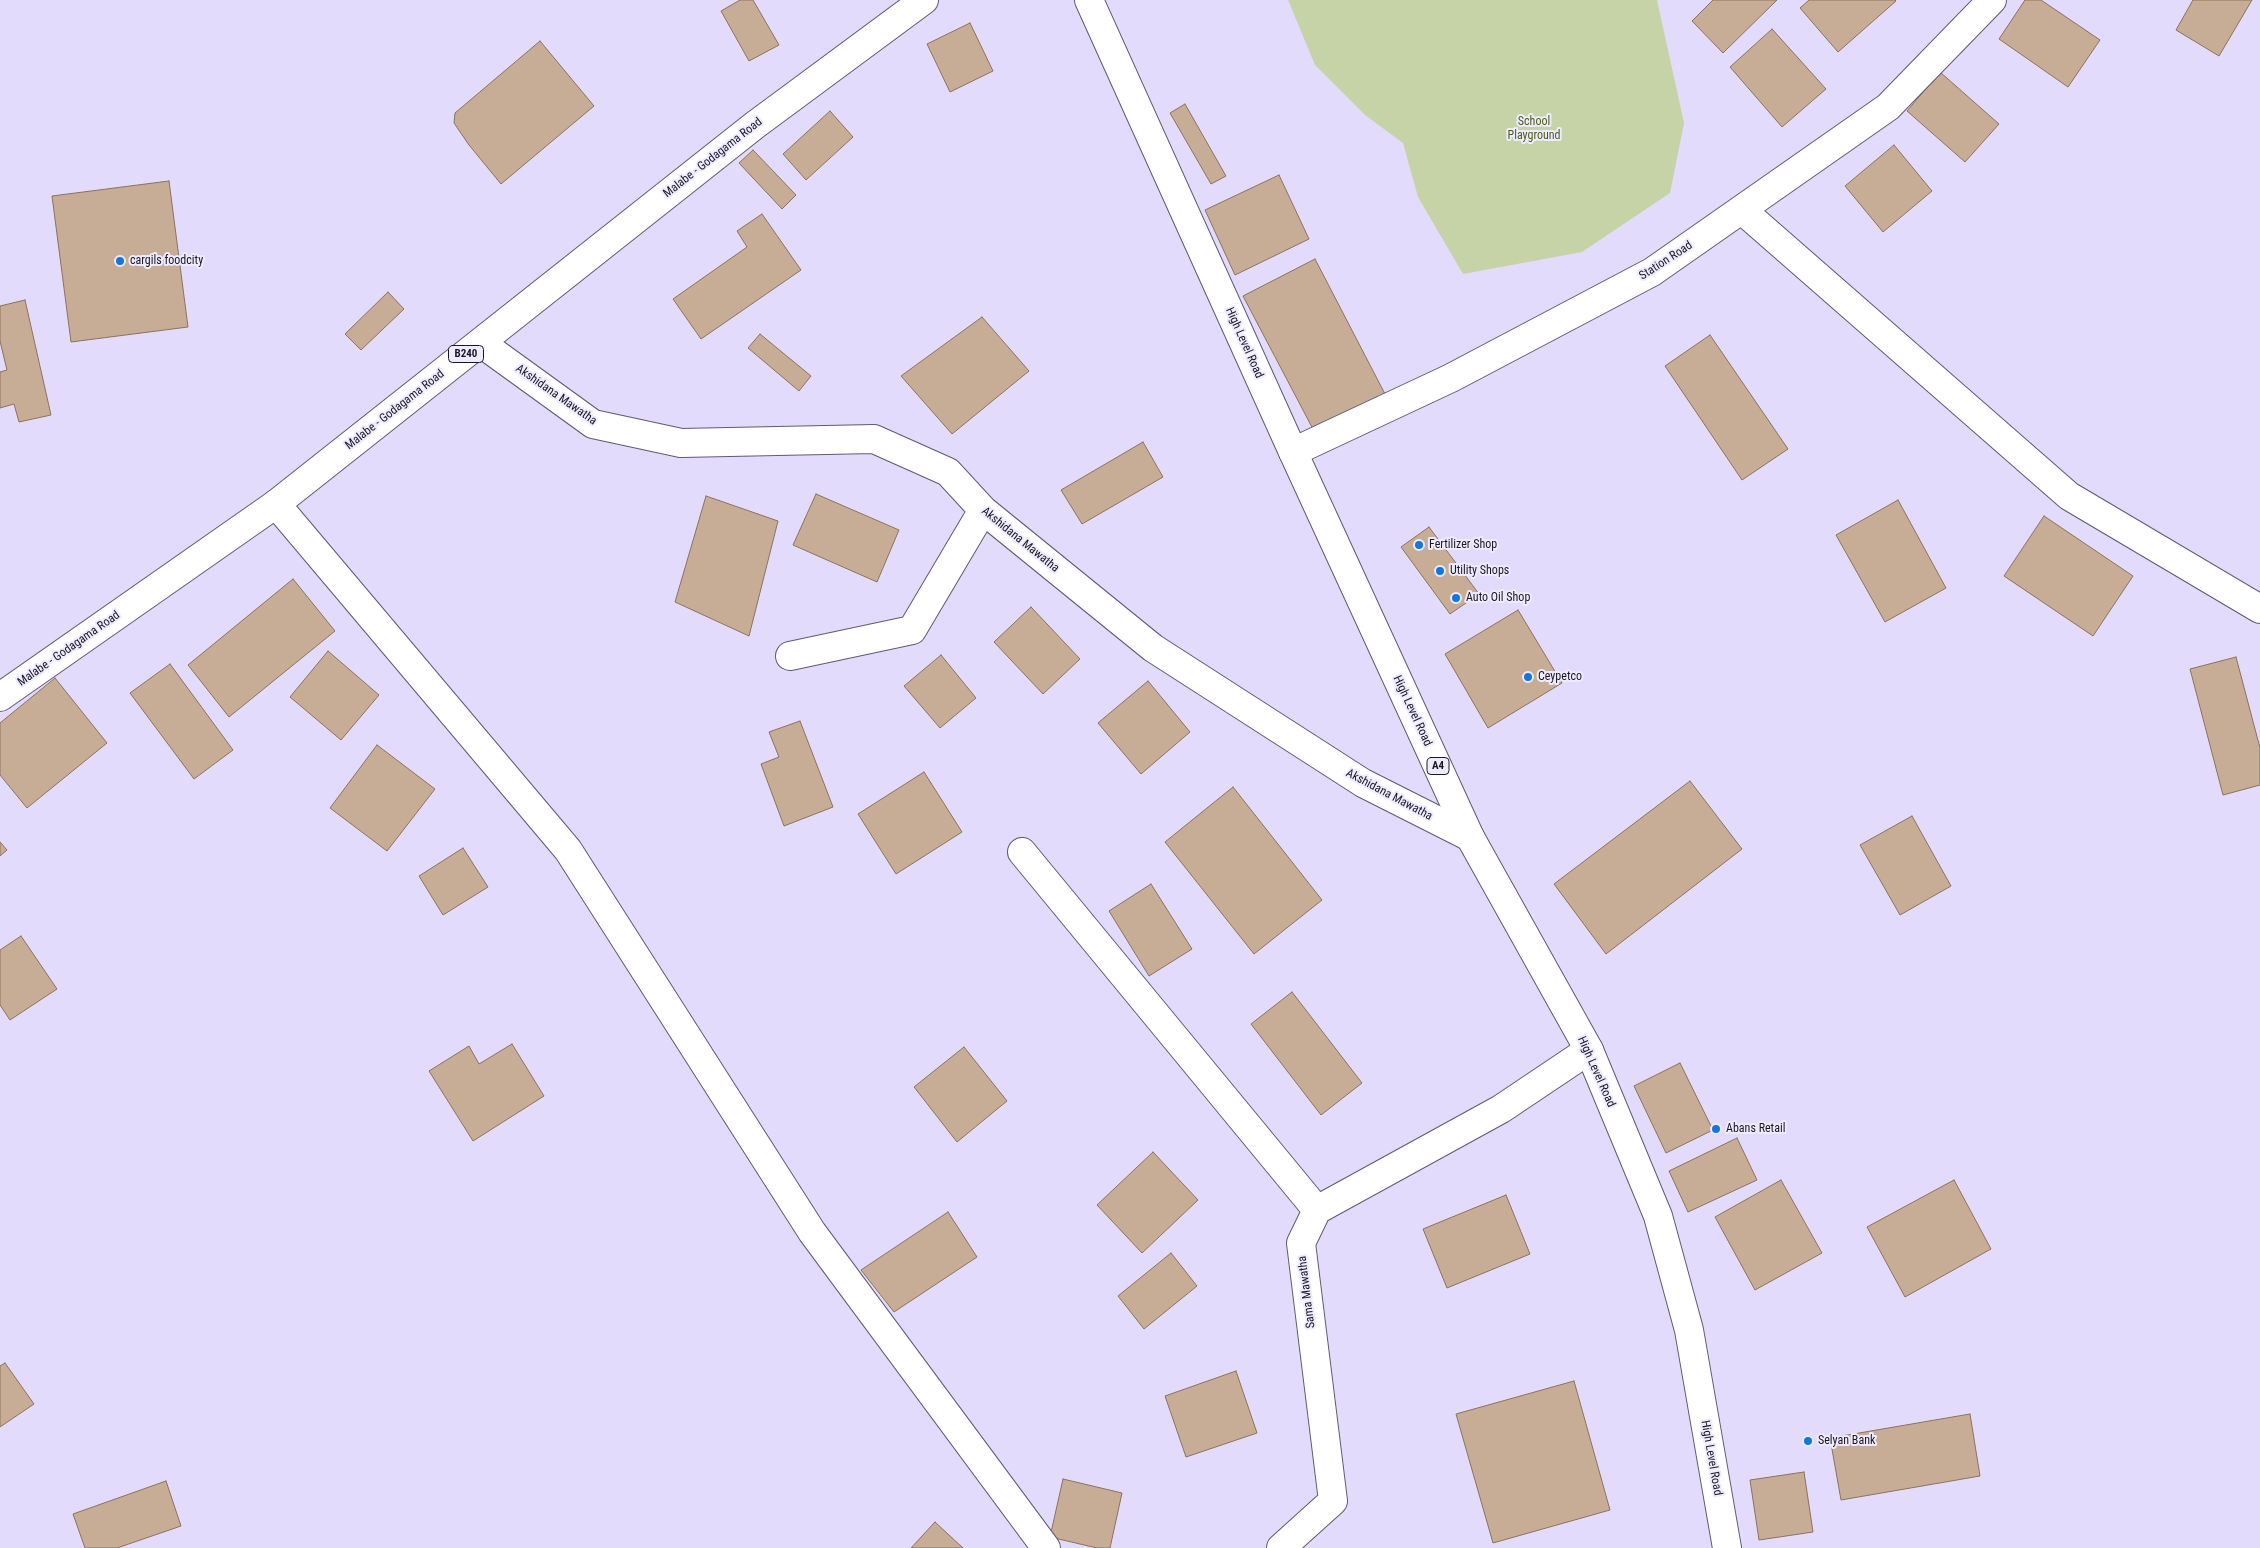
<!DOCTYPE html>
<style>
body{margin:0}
canvas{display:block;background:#e3dbfb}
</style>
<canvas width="2260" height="1548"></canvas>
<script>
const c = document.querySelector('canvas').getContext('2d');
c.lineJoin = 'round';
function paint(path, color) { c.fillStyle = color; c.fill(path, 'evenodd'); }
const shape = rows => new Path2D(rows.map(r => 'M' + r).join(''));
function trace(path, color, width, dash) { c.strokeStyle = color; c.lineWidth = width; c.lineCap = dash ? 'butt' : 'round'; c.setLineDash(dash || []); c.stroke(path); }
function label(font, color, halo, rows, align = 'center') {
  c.font = font + ' "Roboto Condensed",sans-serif'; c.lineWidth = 4; c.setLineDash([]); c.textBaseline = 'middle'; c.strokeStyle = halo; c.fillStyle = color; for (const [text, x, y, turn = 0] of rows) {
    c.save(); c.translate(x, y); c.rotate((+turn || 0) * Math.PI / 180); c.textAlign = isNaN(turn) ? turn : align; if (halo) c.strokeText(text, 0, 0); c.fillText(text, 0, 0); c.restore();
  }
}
const green = shape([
 [1288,0,1657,0,1684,123,1670,193,1582,252,1463,274,1418,197,1403,143,1365,115,1315,65]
]);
const building = shape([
 [740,0,753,0,779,45,749,61,721,11,740,0],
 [1713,0,1777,0,1723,53,1692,21,1713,0],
 [1809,0,1895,0,1896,1,1838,52,1800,8,1809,0],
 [2025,0,2041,0,2100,40,2068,87,1999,39,2025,0],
 [2193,0,2252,0,2219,56,2176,30,2193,0],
 [970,23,993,71,950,92,927,44,970,23],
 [1772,29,1826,89,1782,127,1730,67,1772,29],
 [540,41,594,106,501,184,469,145,454,123,455,113,540,41],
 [1940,72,1999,124,1965,162,1907,111,1940,72],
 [1185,104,1226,176,1211,184,1170,113,1185,104],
 [830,111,853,137,806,180,783,154,830,111],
 [1894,145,1932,191,1883,232,1845,186,1894,145],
 [753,150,796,195,782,209,739,163,753,150],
 [1279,175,1309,239,1235,275,1205,210,1279,175],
 [169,181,188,327,71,342,52,196,169,181],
 [762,214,801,270,701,339,673,299,747,247,737,231,762,214],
 [1315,259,1385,394,1314,431,1243,296,1315,259],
 [388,292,404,309,361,350,345,334,388,292],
 [25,300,51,415,19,422,14,404,0,408,0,372,7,370,0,341,0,306,25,300],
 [982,317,1029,371,952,434,901,376,982,317],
 [760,334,811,376,799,391,748,348,760,334],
 [1710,335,1788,449,1742,480,1665,366,1710,335],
 [1143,442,1163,477,1082,524,1061,490,1143,442],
 [816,494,899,530,877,582,793,545,816,494],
 [706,496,778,521,749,636,675,602,706,496],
 [1898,500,1946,588,1885,622,1836,535,1898,500],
 [2044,516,2133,576,2093,636,2004,576,2044,516],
 [1429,527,1479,594,1450,614,1401,547,1429,527],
 [293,579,335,631,229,717,188,665,293,579],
 [1031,607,1080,659,1043,694,994,642,1031,607],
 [1518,610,1562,683,1488,728,1445,654,1518,610],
 [328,651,379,695,341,740,290,697,328,651],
 [941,655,976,698,940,728,904,686,941,655],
 [2236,657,2260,748,2260,785,2223,795,2190,669,2236,657],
 [170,664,233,750,194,779,130,693,170,664],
 [55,678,107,743,27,808,0,775,0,723,55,678],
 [1148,681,1190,732,1141,774,1098,723,1148,681],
 [800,721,833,807,784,826,761,764,779,757,769,732,800,721],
 [377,745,435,789,387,851,330,808,377,745],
 [924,772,962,832,896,874,858,814,924,772],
 [1690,781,1742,849,1606,954,1554,884,1690,781],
 [1233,787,1322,900,1254,954,1165,842,1233,787],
 [1912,816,1951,886,1900,915,1860,845,1912,816],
 [0,842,7,850,0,856,0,842],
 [463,848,488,887,443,915,419,876,463,848],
 [1151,884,1192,949,1149,976,1109,911,1151,884],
 [21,936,57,989,10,1020,0,1005,0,950,21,936],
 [1292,992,1362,1083,1321,1115,1251,1024,1292,992],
 [512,1044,544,1096,473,1141,429,1071,469,1046,479,1064,512,1044],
 [964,1047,1007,1101,957,1142,914,1087,964,1047],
 [1680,1063,1713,1130,1666,1153,1634,1086,1680,1063],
 [1737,1138,1757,1180,1688,1212,1669,1171,1737,1138],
 [1153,1152,1198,1200,1142,1253,1097,1205,1153,1152],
 [1781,1180,1822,1253,1755,1290,1715,1217,1781,1180],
 [1954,1180,1991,1249,1905,1297,1867,1227,1954,1180],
 [1506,1195,1530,1254,1447,1288,1423,1229,1506,1195],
 [948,1212,977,1257,894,1312,861,1270,948,1212],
 [1171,1253,1197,1286,1144,1329,1118,1296,1171,1253],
 [5,1363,34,1404,0,1427,0,1366,5,1363],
 [1236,1371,1257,1433,1186,1457,1165,1396,1236,1371],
 [1574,1381,1610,1510,1493,1543,1456,1414,1574,1381],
 [1970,1414,1980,1476,1841,1500,1830,1438,1970,1414],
 [1804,1472,1813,1532,1759,1540,1750,1480,1804,1472],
 [1063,1479,1122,1493,1110,1548,1097,1548,1050,1537,1063,1479],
 [166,1481,181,1526,117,1548,85,1548,73,1514,166,1481],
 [935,1522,963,1548,911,1548,935,1522]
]);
const minor = shape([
 [1742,210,2069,496,2260,609],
 [481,343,593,424,681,443,874,439,948,472,983,510,1153,648,1363,783,1470,837],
 [1293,452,1451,378,1652,272,1888,107,1992,0],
 [276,504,568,850,812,1232,1046,1548],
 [790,656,912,630,983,510],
 [1022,852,1317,1210],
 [1281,1548,1333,1501,1301,1243,1317,1210,1501,1109,1589,1050]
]);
const major = shape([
 [0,697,276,504,755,125,924,0]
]);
const highway = shape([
 [1089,0,1293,452,1470,837,1589,1050,1658,1216,1689,1330,1727,1548]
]);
const markers = [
 [120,261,5,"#1176df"],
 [1419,545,5,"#1176df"],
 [1440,571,5,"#1176df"],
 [1456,598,5,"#1176df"],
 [1528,677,5,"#1176df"],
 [1716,1129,5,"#1176df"],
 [1808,1441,5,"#1176df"]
];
const shields = [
 [466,354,35],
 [1438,766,22]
];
const shieldNames = [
 ["B240",466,354],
 ["A4",1438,766]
];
const parkNames = [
 ["School",1534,122],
 ["Playground",1534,136]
];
const streetNames = [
 ["Malabe - Godagama Road",713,158,-38],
 ["Station Road",1666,261,-33],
 ["High Level Road",1244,343,66],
 ["Akshidana Mawatha",556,395,35],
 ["Malabe - Godagama Road",395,410,-38],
 ["Akshidana Mawatha",1020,540,39],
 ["Malabe - Godagama Road",69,649,-35],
 ["High Level Road",1412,711,65],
 ["Akshidana Mawatha",1389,795,28],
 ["High Level Road",1596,1072,66],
 ["Sama Mawatha",1307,1292,-97],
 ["High Level Road",1711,1458,80]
];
const poiNames = [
 ["cargils foodcity",130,261],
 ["Fertilizer Shop",1429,545],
 ["Utility Shops",1450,571],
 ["Auto Oil Shop",1466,598],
 ["Ceypetco",1538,677],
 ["Abans Retail",1726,1129],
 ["Selyan Bank",1818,1441]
];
paint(green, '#c5d3a6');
paint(building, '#c8ad96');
trace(building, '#8b725d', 1);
trace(minor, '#605974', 30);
trace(major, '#605974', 30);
trace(highway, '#605974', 30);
trace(minor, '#fff', 28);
trace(major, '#fff', 28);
trace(highway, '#fff', 28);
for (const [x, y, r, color] of markers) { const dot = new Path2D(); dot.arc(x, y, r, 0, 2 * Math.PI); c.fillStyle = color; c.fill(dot); trace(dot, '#efebfe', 2); }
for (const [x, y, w] of shields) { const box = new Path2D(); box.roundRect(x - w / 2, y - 8.5, w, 17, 4); c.fillStyle = '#efebfe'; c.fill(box); trace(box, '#1a1722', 1); }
label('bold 11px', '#1a1722', null, shieldNames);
label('12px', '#4c5d17', '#efebfe', parkNames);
label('12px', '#1a1722', '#efebfe', streetNames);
label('12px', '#1a1722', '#efebfe', poiNames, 'left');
</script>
